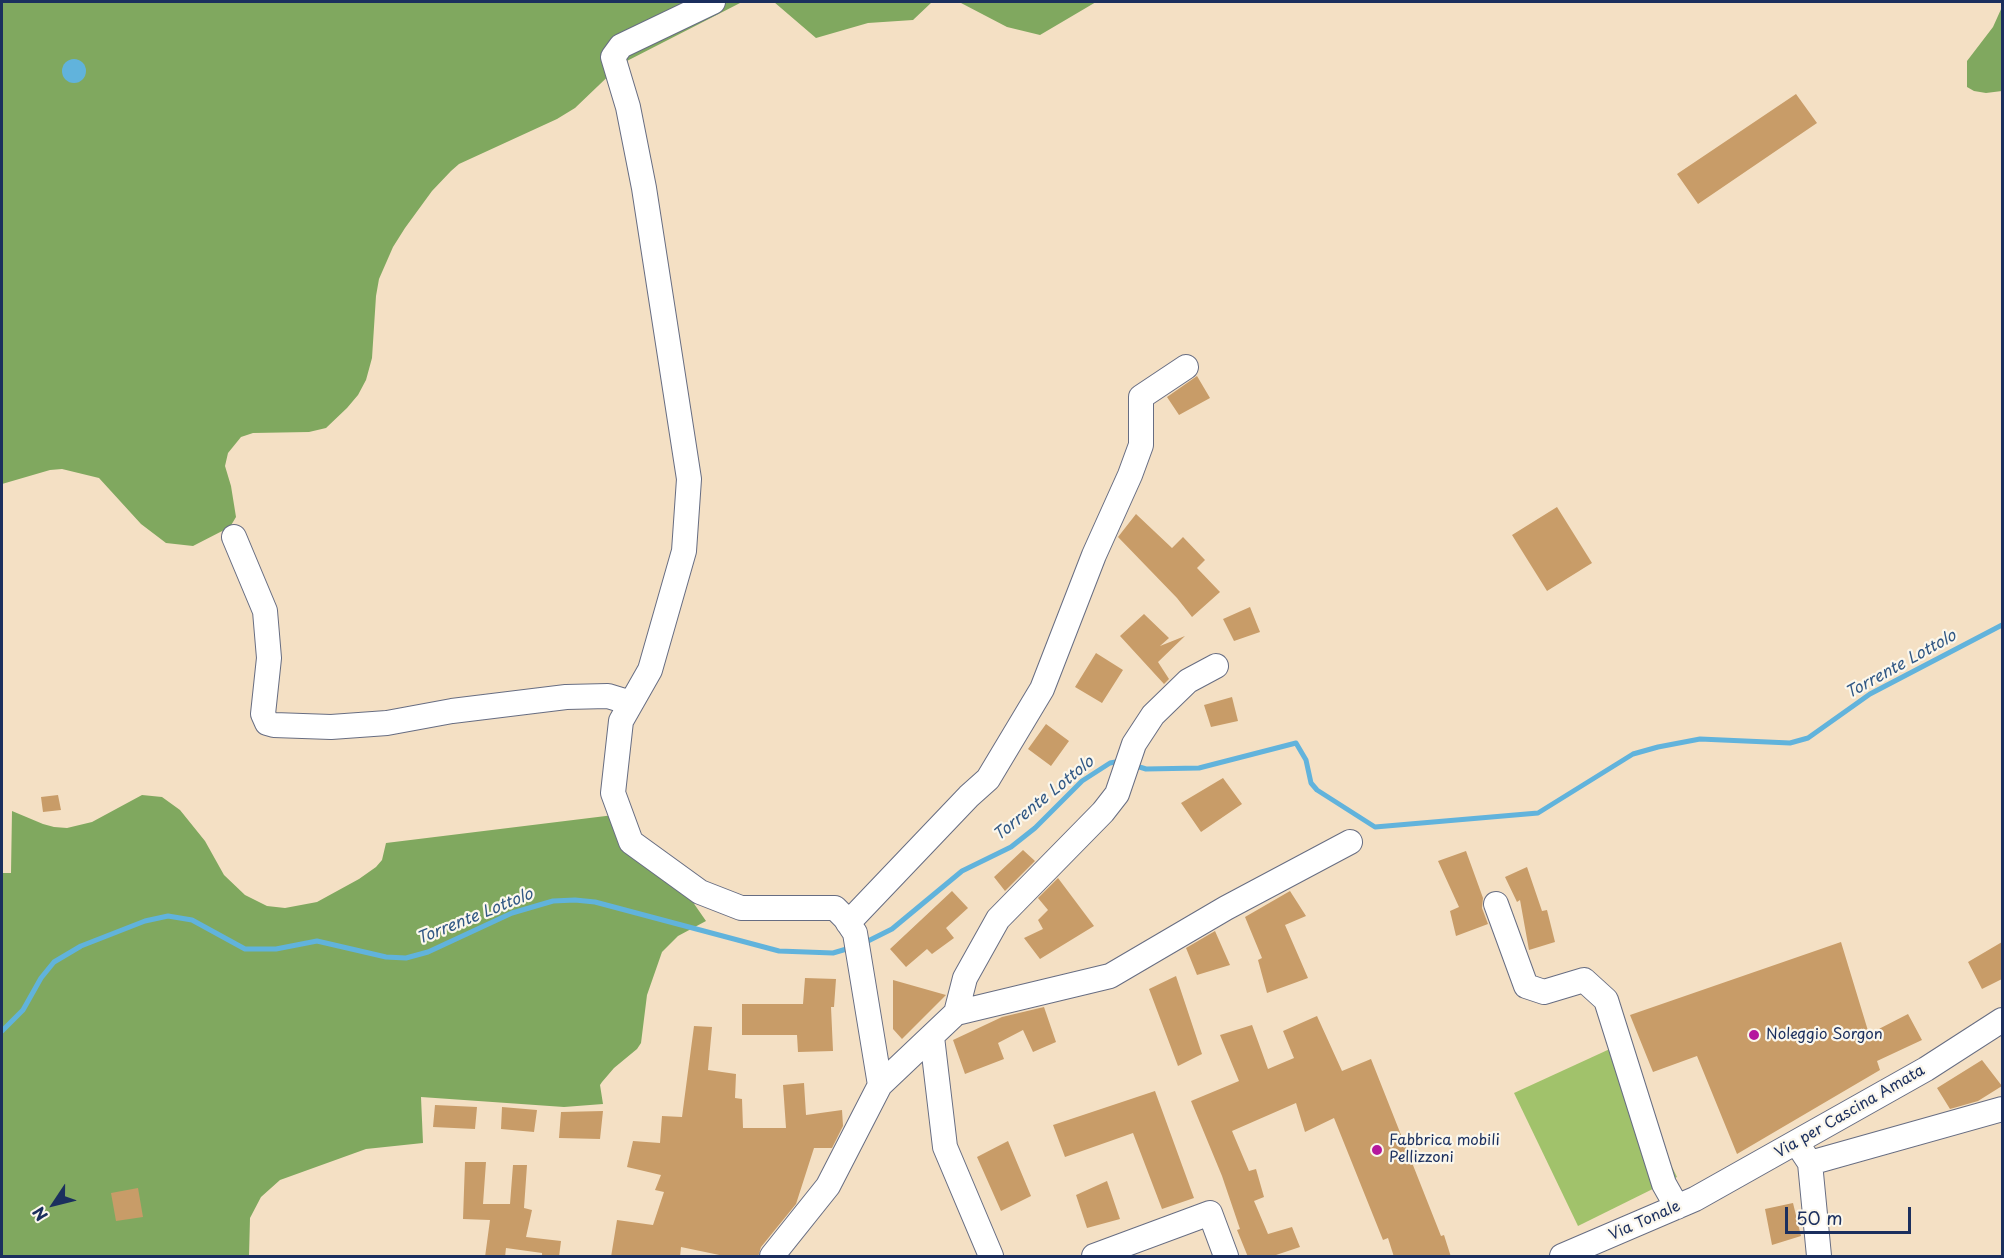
<!DOCTYPE html>
<style>
body{margin:0}
#map{position:relative;width:2004px;height:1258px;overflow:hidden;background:#f4e0c4;font-family:"Playpen Sans",sans-serif}
canvas{display:block}
.frame{position:absolute;inset:0;border:3px solid #1b2f5e;pointer-events:none}
.north{position:absolute;left:24px;top:1174px;width:60px;height:60px;-webkit-text-stroke:4px #fbf7ec;paint-order:stroke;rotate:235deg;font-size:16px;font-weight:700;line-height:24px;text-align:center;color:#1b2f5e}
.north::after{content:'';display:block;margin:auto;width:21px;height:27px;background:#1b2f5e;clip-path:polygon(50% 0,100% 100%,50% 72%,0 100%)}
.scale{position:absolute;left:1785px;top:1207px;width:126px;height:27px;box-sizing:border-box;border:3px solid #1b2f5e;border-top:0;padding-left:8px;font-size:18px;line-height:21px;white-space:nowrap;color:#1b2f5e;-webkit-text-stroke:4px #fbf7ec;paint-order:stroke}
</style>
<div id="map">
<canvas width="2004" height="1258"></canvas>
<div class="frame"></div>
<div class="north">N</div>
<div class="scale">50 m</div>
</div>
<script>
const c = document.querySelector('canvas').getContext('2d');
c.lineJoin = 'round';
function paint(path, color) { c.fillStyle = color; c.fill(path, 'evenodd'); }
const shape = rows => new Path2D(rows.map(r => 'M' + r).join(''));
function trace(path, color, width, dash) { c.strokeStyle = color; c.lineWidth = width; c.lineCap = dash ? 'butt' : 'round'; c.setLineDash(dash || []); c.stroke(path); }
function label(font, color, halo, rows, align = 'center') {
  c.font = font + ' "Playpen Sans",sans-serif'; c.lineWidth = 4.5; c.setLineDash([]); c.textBaseline = 'middle'; c.strokeStyle = halo; c.fillStyle = color; for (const [text, x, y, turn = 0] of rows) {
    c.save(); c.translate(x, y); c.rotate((+turn || 0) * Math.PI / 180); c.textAlign = isNaN(turn) ? turn : align; if (halo) c.strokeText(text, 0, 0); c.fillText(text, 0, 0); c.restore();
  }
}
const green = shape([
 [1612,1048,1677,1177,1578,1226,1514,1093]
]);
const forest = shape([
 [2,2,742,2,621,64,575,108,557,119,459,164,451,171,432,191,405,228,393,247,379,279,376,296,372,358,366,380,358,395,347,408,326,428,309,432,253,433,241,437,228,453,225,466,231,486,236,517,230,527,193,546,166,543,141,524,99,478,62,469,50,470,2,484],
 [774,2,932,2,913,20,868,23,816,38],
 [949,2,1096,2,1040,35,1007,27,961,3],
 [2002,7,2002,91,1986,93,1974,91,1967,87,1967,61,1993,27],
 [142,795,162,797,180,810,205,841,224,875,245,895,267,906,285,908,317,902,359,879,376,867,382,860,386,843,614,815,672,872,706,921,678,936,662,952,647,995,641,1043,637,1049,614,1068,602,1082,600,1085,603,1104,564,1107,421,1097,423,1143,366,1149,280,1180,261,1197,250,1218,249,1256,2,1256,2,873,11,873,12,811,43,824,54,827,67,828,92,822]
]);
const water = shape([
 '62 71a12 12 0 1 1 24 0a12 12 0 1 1-24 0Z'
]);
const stream = shape([
 [1133,765,1146,769,1199,768,1296,743,1306,760,1311,783,1317,790,1375,827,1538,813,1633,754,1658,747,1700,739,1790,743,1808,738,1870,694,2002,625],
 [864,943,892,929,962,871,1011,847,1035,828,1082,781,1110,763,1121,761],
 [2,1031,23,1010,41,978,54,962,81,946,145,921,168,916,192,920,245,949,276,949,317,941,386,957,406,958,428,952,512,913,553,901,575,900,595,902,779,951,833,953,850,948]
]);
const building = shape([
 [1796,94,1817,123,1698,204,1677,174],
 [1197,376,1210,398,1179,415,1167,397],
 [1557,507,1592,563,1547,591,1512,535],
 [1136,514,1172,548,1183,537,1205,560,1197,568,1220,592,1192,617,1177,598,1118,537],
 [1250,607,1260,632,1234,641,1223,619],
 [1144,614,1169,638,1160,646,1185,636,1158,662,1169,679,1164,684,1120,636],
 [1096,653,1123,670,1102,703,1075,687],
 [1232,697,1238,721,1211,727,1204,705],
 [1046,724,1069,741,1051,766,1028,749],
 [1223,778,1242,804,1201,832,1181,803],
 [58,795,61,810,43,812,41,797],
 [1023,850,1035,861,1005,891,994,877],
 [1466,851,1483,898,1482,908,1488,924,1456,936,1450,911,1459,907,1438,861],
 [1527,867,1542,911,1547,910,1555,942,1529,950,1520,900,1517,902,1505,877],
 [1058,878,1094,926,1040,959,1024,938,1043,929,1038,920,1048,910,1038,898],
 [952,891,968,908,946,928,954,938,932,954,927,949,906,967,890,949],
 [1290,891,1306,916,1285,925,1308,978,1267,993,1258,960,1262,958,1245,917],
 [1215,931,1230,965,1197,975,1186,948],
 [1841,942,1869,1034,1908,1014,1922,1040,1877,1061,1880,1070,1737,1154,1697,1056,1653,1072,1630,1015],
 [2002,942,2002,979,1982,989,1968,962],
 [1176,976,1202,1054,1178,1066,1149,989],
 [805,978,836,979,834,1007,831,1007,833,1051,798,1052,797,1035,742,1035,742,1004,803,1004],
 [893,980,946,995,902,1039,893,1029],
 [1044,1007,1056,1042,1033,1052,1023,1030,998,1043,1004,1059,965,1074,953,1040,1002,1017],
 [1317,1016,1342,1071,1371,1059,1441,1236,1444,1235,1451,1257,1394,1257,1388,1238,1383,1240,1334,1118,1305,1132,1296,1103,1232,1131,1249,1171,1256,1169,1264,1197,1254,1201,1268,1234,1292,1227,1300,1247,1270,1257,1248,1257,1237,1230,1240,1229,1222,1176,1191,1101,1239,1081,1220,1035,1252,1025,1268,1069,1294,1058,1283,1031],
 [694,1026,712,1027,708,1070,736,1074,735,1098,742,1099,743,1128,786,1128,783,1085,804,1083,806,1115,842,1110,843,1126,832,1148,814,1148,796,1204,761,1247,758,1257,729,1257,681,1247,680,1257,611,1257,617,1220,653,1225,664,1192,655,1190,661,1175,627,1167,633,1141,660,1143,662,1116,682,1117],
 [1982,1060,2002,1086,1978,1101,1950,1109,1937,1088],
 [1155,1091,1194,1198,1162,1209,1133,1133,1065,1157,1053,1125],
 [435,1105,477,1107,475,1129,433,1127],
 [502,1107,537,1110,534,1132,501,1129],
 [603,1111,600,1139,559,1138,561,1112],
 [1008,1141,1031,1196,1001,1211,977,1157],
 [465,1162,486,1162,483,1204,510,1204,513,1165,527,1165,524,1208,532,1210,526,1237,561,1241,559,1257,542,1257,542,1253,506,1248,505,1257,485,1257,490,1220,463,1219],
 [1107,1181,1120,1219,1087,1228,1076,1195],
 [138,1188,143,1217,116,1221,111,1193],
 [1793,1203,1801,1236,1772,1245,1765,1209]
]);
const minor = shape([
 [713,2,621,46,613,57,628,107,644,188,689,479,684,551,650,670,621,721,613,793,631,842,700,892,741,908,835,908,845,918,855,933,880,1085],
 [234,537,265,611,269,658,263,714,267,723,274,725,331,727,387,723,452,711,566,697,608,696,631,703],
 [1496,904,1526,986,1544,992,1584,980,1606,1000,1664,1184,1677,1207],
 [848,923,969,796,988,779,1042,689,1094,555,1130,475,1141,445,1141,397,1186,367],
 [956,1013,965,978,998,919,1103,812,1117,794,1134,744,1153,715,1188,681,1216,666],
 [932,1037,945,1147,991,1256],
 [1802,1151,1810,1163,1819,1256],
 [1810,1163,2002,1109],
 [772,1256,828,1186,880,1085,956,1013,1110,976,1226,908,1350,842],
 [1094,1256,1210,1213,1226,1256],
 [1562,1256,1695,1199,1926,1069,2002,1020]
]);
const markers = [
 [1754,1035,6,"#b5179e"],
 [1377,1150,6,"#b5179e"]
];
const poiNames = [
 ["Noleggio Sorgon",1766,1035],
 ["Fabbrica mobili",1389,1141],
 ["Pellizzoni",1389,1158]
];
const streetNames = [
 ["Via per Cascina Amata",1850,1112,-30],
 ["Via Tonale",1645,1221,-24]
];
const waterNames = [
 ["Torrente Lottolo",1901,665,-29],
 ["Torrente Lottolo",1044,799,-39],
 ["Torrente Lottolo",475,917,-22]
];
paint(green, '#a1c26b');
paint(forest, '#80a85f');
paint(water, '#61b3dc');
trace(stream, '#61b3dc', 5);
paint(building, '#c89c68');
trace(minor, '#676d82', 26);
trace(minor, '#fff', 24);
for (const [x, y, r, color] of markers) { const dot = new Path2D(); dot.arc(x, y, r, 0, 2 * Math.PI); c.fillStyle = color; c.fill(dot); trace(dot, '#fbf7ec', 2); }
label('15px', '#1b2f5e', '#fbf7ec', poiNames, 'left');
label('15px', '#1b2f5e', '#fbf7ec', streetNames);
label('italic 16px', '#305784', '#fbf7ec', waterNames);
</script>
